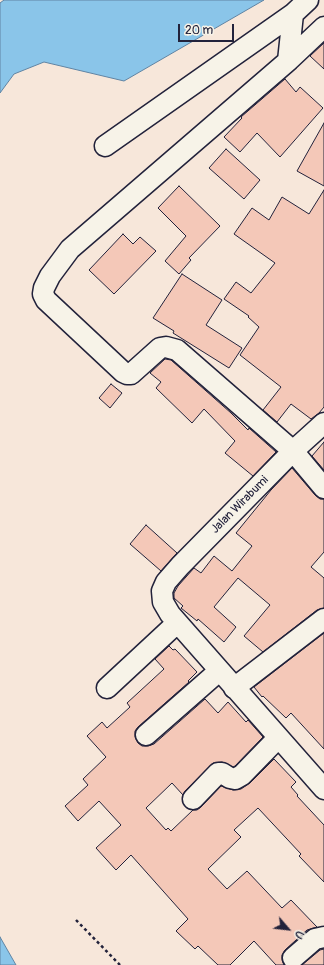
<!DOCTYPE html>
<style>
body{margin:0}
#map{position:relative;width:324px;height:965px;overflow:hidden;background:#f7e7da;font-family:Pangolin,sans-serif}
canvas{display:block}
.north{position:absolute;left:268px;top:909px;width:40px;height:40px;-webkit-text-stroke:3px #f7f3e8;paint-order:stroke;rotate:118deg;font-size:11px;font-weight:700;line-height:16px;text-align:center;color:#22223b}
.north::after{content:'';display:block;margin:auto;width:14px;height:18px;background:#22223b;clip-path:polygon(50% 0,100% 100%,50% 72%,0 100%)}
.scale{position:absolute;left:178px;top:24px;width:56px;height:18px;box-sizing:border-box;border:2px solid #22223b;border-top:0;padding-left:5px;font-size:12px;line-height:14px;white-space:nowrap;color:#22223b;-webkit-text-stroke:3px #f7f3e8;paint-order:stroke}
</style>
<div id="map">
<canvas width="324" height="965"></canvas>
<div class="north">U</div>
<div class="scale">20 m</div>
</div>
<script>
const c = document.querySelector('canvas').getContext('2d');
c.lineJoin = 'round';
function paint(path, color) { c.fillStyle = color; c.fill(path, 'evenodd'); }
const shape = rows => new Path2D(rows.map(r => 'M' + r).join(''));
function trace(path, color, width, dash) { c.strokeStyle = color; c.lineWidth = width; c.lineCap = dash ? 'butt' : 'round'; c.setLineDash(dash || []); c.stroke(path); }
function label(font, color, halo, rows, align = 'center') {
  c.font = font + ' Pangolin,sans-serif'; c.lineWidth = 3; c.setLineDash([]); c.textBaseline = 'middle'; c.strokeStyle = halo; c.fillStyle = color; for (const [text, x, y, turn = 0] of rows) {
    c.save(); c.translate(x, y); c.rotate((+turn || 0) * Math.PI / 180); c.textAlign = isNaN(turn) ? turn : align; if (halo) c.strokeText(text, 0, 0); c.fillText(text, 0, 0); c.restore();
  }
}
const water = shape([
 [4,0,264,0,124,81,44,62,14,74,0,93,0,3,4,0],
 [0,937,16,965,0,965,0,937]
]);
const building = shape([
 [324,43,324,69,310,56,324,43],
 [285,79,296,92,300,87,323,108,280,157,257,133,240,152,224,137,242,118,241,117,285,79],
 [324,123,324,186,297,171,324,123],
 [226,149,260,180,244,199,209,168,226,149],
 [179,186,220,226,189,258,191,260,179,274,165,261,186,236,158,208,179,186],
 [324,190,324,407,319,413,311,419,291,404,277,422,263,410,281,387,240,355,259,327,248,317,249,316,224,299,236,282,251,293,275,263,234,234,252,208,269,220,282,197,309,214,324,190],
 [123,234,133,244,140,237,156,251,114,294,89,270,123,234],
 [182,274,222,300,206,325,242,348,229,368,173,333,174,331,153,318,182,274],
 [165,359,171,360,231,413,248,430,249,428,276,452,253,476,225,453,235,441,204,409,192,423,156,388,161,382,150,373,165,359],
 [111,384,122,393,110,408,99,398,111,384],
 [324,442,324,470,312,456,324,442],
 [292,468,315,495,320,499,324,499,324,552,311,567,324,578,324,608,317,610,263,652,244,636,270,605,238,578,214,607,236,627,224,642,198,619,197,621,181,608,183,606,174,598,174,593,178,586,194,568,201,573,214,556,232,571,252,546,236,533,271,490,292,468],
 [146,525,177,553,161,571,130,544,146,525],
 [324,633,324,749,291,713,286,718,263,696,262,697,254,687,324,633],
 [169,646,173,650,175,649,197,672,188,681,189,682,138,727,135,731,135,737,138,743,142,746,148,746,154,744,205,699,218,713,228,702,246,722,248,720,263,737,235,766,233,767,222,762,213,763,185,791,183,795,172,783,146,808,166,830,168,828,171,831,193,810,197,810,201,807,221,786,233,790,241,789,250,783,274,759,296,782,291,787,298,795,297,796,324,825,324,882,299,856,301,854,258,808,234,830,241,837,208,869,227,889,247,871,282,908,291,900,317,927,307,930,285,950,282,955,282,960,284,965,276,965,254,941,230,965,218,965,198,946,195,949,176,931,188,919,131,855,116,870,96,848,121,825,99,801,78,821,65,806,88,785,83,779,106,757,87,736,102,722,107,728,130,707,127,703,164,669,155,659,169,646],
 [324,949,324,965,302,965,320,950,324,949]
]);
const path = shape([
 [76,920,120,965]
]);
const street = shape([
 [324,27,288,61,70,249,50,276,44,288,43,294,46,300,123,372,127,374,131,374,160,348,166,347,177,350,293,451,324,488],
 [288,61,293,14,308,0],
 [105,146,293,14],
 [324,423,293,451,180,566,166,582,162,591,163,602,170,614,324,789],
 [107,688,177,623],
 [234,688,324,619],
 [146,735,219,671],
 [193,799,218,773,222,773,230,778,235,779,242,775,278,738],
 [293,958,315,939,324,937]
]);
const streetNames = [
 ["Jalan Wirabumi",240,505,-45]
];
paint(water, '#8ac5e9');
trace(water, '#6084a3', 1);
paint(building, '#f4c8b8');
trace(building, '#22223b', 1);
trace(street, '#22223b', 23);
trace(path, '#22223b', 2.5, [3, 3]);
trace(street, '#f7f3e8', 20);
label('12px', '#22223b', '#f7f3e8', streetNames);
</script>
